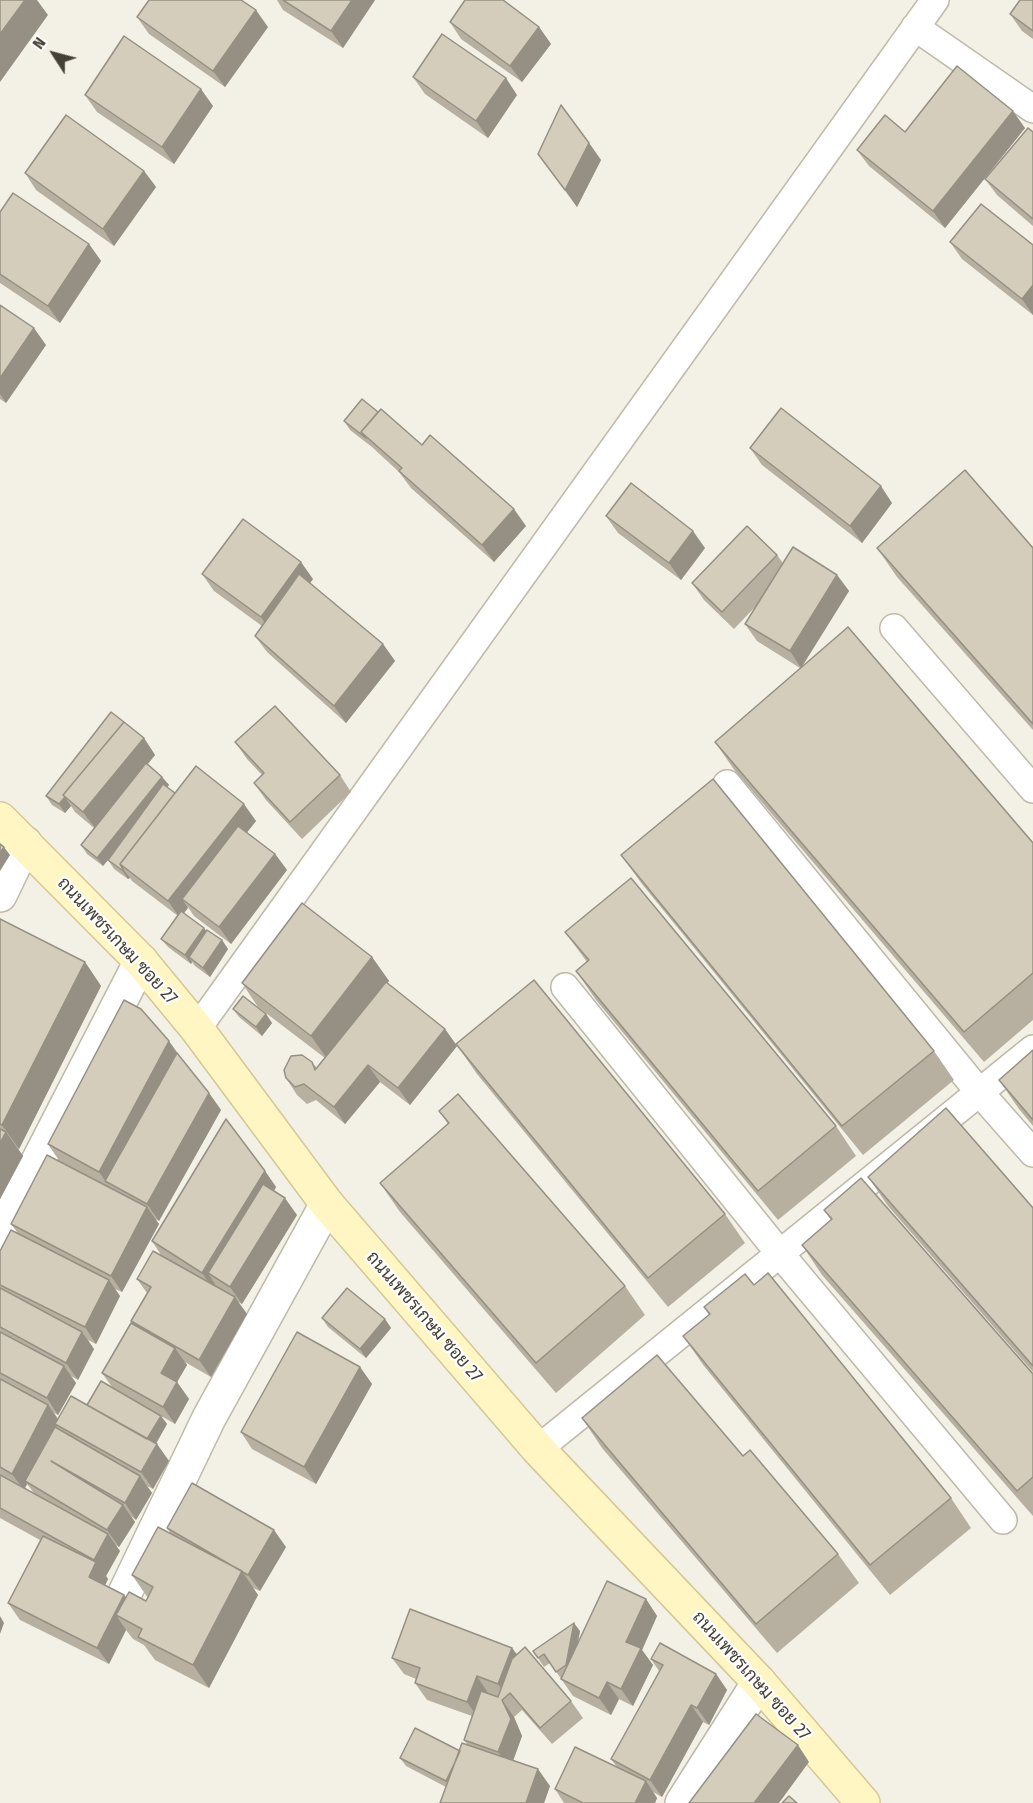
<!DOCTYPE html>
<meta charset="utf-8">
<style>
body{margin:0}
#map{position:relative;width:1033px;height:1803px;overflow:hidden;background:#f3f0e6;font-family:"Fira Sans Condensed",sans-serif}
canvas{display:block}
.north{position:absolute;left:24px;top:24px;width:60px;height:60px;-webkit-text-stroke:4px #fff;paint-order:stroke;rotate:306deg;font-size:16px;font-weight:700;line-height:24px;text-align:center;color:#464135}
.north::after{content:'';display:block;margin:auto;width:21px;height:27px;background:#464135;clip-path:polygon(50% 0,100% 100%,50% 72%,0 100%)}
</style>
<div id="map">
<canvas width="1033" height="1803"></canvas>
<div class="north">N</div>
</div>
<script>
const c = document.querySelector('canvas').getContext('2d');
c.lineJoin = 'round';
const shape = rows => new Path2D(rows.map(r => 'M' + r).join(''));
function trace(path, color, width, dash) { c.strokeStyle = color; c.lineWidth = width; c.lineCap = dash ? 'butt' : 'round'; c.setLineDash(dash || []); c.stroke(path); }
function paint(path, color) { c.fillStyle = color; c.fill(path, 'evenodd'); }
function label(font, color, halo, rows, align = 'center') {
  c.font = font + ' "Fira Sans Condensed",Sarabun,sans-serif'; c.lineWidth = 4.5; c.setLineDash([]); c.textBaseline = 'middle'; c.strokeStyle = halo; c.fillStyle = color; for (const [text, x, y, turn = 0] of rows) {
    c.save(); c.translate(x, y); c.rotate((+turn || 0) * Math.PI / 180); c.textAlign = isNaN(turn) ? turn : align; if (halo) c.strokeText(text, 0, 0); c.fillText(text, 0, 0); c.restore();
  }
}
const lane = shape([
 [915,27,1033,109],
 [894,628,1033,789],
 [727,784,980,1093,1033,1153],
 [565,987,781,1255,1003,1520],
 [197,1029,935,0],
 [538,1449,1033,1049]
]);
const street = shape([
 [0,895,25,843],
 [0,1235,141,961],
 [124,1595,209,1418,327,1204],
 [682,1803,759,1682]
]);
const secondary = shape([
 [0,819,141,961,197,1029,327,1204,538,1449,759,1682,863,1803]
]);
const wall = shape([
 [277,0,375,0,343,48,283,10],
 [1033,0,1033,39,1022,31,1010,14],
 [137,17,268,27,225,87,149,34],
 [450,22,539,27,551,44,522,82,461,39],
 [413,77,517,95,488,138,425,94],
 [85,95,213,106,174,164,97,112],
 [1025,128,945,228,869,166,857,150,905,132],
 [1033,132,1033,226,997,195,985,179],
 [589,143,601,160,577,207,538,154],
 [144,171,156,187,114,246,36,190,25,173],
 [0,212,89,244,101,261,60,323,0,283],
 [950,242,1033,245,1033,315,962,259],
 [0,305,46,345,6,403,0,399],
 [378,412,526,526,494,562,411,488,399,472,372,447,350,430,344,421],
 [750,448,892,503,862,543,762,465],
 [606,516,705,548,681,580,618,533],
 [877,548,1033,548,1033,730,897,577],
 [777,555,783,563,837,575,849,591,803,665,1033,843,1033,1020,984,1062,735,771,715,742,800,668,757,641,745,624,757,605,734,629,704,600,692,583],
 [202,574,313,579,310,583,383,644,395,661,346,723,267,652,255,636,262,626,214,591],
 [144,738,155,755,148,764,162,777,169,785,167,787,175,793,256,821,247,832,275,854,287,870,231,944,194,916,188,907,184,913,207,931,222,940,228,949,210,977,195,966,192,962,191,964,168,947,161,939,178,916,132,881,130,878,128,879,114,869,108,860,103,866,87,854,81,845,94,828,75,812,71,806,65,813,52,805,46,796],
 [235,742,340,775,351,792,302,839,266,800,254,783,262,775,247,759],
 [621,855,934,1051,954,1080,863,1155,642,884],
 [0,919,85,962,101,986,19,1149,17,1147,23,1156,0,1199],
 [565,932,836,1126,856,1156,778,1220,596,1000,576,971,587,962],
 [372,957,389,981,387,983,445,1029,457,1046,410,1105,380,1082,345,1124,316,1100,307,1104,297,1095,286,1078,312,1062,317,1068,325,1058,258,1007,242,983],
 [233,1009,266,1014,272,1023,262,1036,239,1017],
 [456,1044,725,1214,745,1243,668,1307,477,1074],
 [1033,1050,1033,1126,1019,1109,999,1080],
 [179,1055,209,1093,221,1110,159,1221,155,1219,159,1224,122,1292,115,1289,120,1296,96,1344,88,1340,94,1349,78,1380,71,1376,76,1383,58,1415,54,1413,58,1419,87,1405,112,1387,102,1373,133,1324,131,1321,147,1293,137,1279,161,1255,152,1241,265,1171,276,1187,274,1191,297,1215,242,1304,238,1302,247,1314,211,1377,185,1362,187,1365,177,1382,189,1399,175,1424,161,1416,167,1424,156,1443,169,1461,153,1489,147,1486,152,1493,136,1520,131,1516,135,1522,119,1547,115,1545,120,1551,106,1576,108,1579,105,1585,124,1595,126,1597,146,1601,148,1598,132,1575,171,1534,167,1528,286,1547,260,1591,253,1588,258,1595,209,1688,155,1660,144,1645,133,1639,126,1630,109,1664,20,1620,8,1603,40,1540,0,1518,0,1285,17,1232,11,1224,60,1162,48,1144],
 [27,1484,34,1493,25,1488],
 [439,1111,625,1286,645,1315,556,1393,400,1212,380,1183,448,1124],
 [868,1177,1033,1208,1033,1372,888,1206],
 [824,1210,1033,1374,1033,1516,822,1275,802,1245,831,1220],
 [754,1285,951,1498,971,1528,890,1595,704,1366,683,1336,709,1315,704,1307],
 [322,1318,385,1319,391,1328,366,1358,328,1327],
 [360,1367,372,1384,316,1484,252,1449,241,1432],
 [582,1418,743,1456,838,1554,859,1583,777,1653,602,1448],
 [646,1599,657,1616,642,1650,653,1665,633,1706,619,1699,611,1715,573,1696,550,1663,544,1667,533,1651,580,1631,578,1642],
 [512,1648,517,1654,571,1701,583,1718,552,1744,522,1710,514,1717,522,1736,513,1761,550,1786,544,1803,440,1803,446,1787,406,1766,400,1758,460,1751,467,1744,464,1740,472,1716,427,1700,415,1683,416,1679,404,1674,392,1658],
 [651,1659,716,1674,727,1690,709,1725,703,1722,662,1797,653,1792,657,1798,655,1803,564,1803,555,1789,617,1767,611,1759,659,1671]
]);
const shadedWall = shape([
 [25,0,37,0,48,15,0,82,0,34],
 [352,0,375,0,343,48,331,31],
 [256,10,268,27,225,87,213,71],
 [539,27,551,44,522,82,510,66],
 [506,78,517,95,488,138,476,121],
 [201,89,213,106,174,164,162,147],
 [1013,111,1025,128,945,228,933,211],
 [589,143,601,160,577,207,565,190],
 [144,171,156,187,114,246,103,229],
 [89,244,101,261,60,323,48,306],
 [1033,285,1033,315,1022,299],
 [34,328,46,345,6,403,0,394,0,378],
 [881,486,892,503,862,543,850,526],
 [514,509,526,526,494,562,482,545],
 [693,531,705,548,681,580,669,563],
 [301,562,313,579,272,634,261,617],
 [837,575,849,591,801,668,790,651],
 [383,644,395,661,346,723,334,706],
 [144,738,155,755,95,828,83,812],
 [162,777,169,785,103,866,97,858],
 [65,797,71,806,65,813,59,804],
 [244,804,256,821,190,905,182,899,188,908,180,918,168,901],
 [4,847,10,855,0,871,0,853],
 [275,854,287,870,231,944,219,927],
 [123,869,130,878,128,879,122,870],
 [204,928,210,937,189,957,192,962,191,964,185,955],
 [222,940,228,949,210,977,203,968],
 [372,957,389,981,328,1060,311,1036],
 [85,962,101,986,19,1149,2,1125],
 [266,1014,272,1023,262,1036,256,1027],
 [445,1029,457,1046,410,1105,398,1088],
 [169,1041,186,1065,105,1181,116,1196,99,1172],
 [368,1065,380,1082,345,1124,334,1107],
 [209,1093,221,1110,159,1221,147,1204],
 [6,1132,23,1156,0,1199,0,1143],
 [265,1171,276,1187,220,1281,208,1273,216,1286,214,1290,202,1273],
 [285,1198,297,1215,242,1304,230,1287],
 [147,1207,159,1224,122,1292,111,1276],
 [109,1280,120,1296,96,1344,85,1327],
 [235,1297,247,1314,211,1377,199,1360],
 [385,1319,391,1328,366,1358,360,1349],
 [82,1332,94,1349,78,1380,66,1363],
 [175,1348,187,1365,177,1382,189,1399,175,1424,163,1407,161,1373],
 [64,1366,76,1383,58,1415,47,1398],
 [360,1367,372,1384,316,1484,304,1467],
 [48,1405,60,1422,55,1424,57,1427,28,1483,25,1481,27,1484,24,1490,12,1474],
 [161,1416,167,1424,153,1449,147,1440],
 [157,1444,169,1461,153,1489,141,1472],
 [140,1476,152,1493,136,1520,125,1503],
 [123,1505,135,1522,119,1547,107,1530],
 [274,1530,286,1547,260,1591,248,1575],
 [108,1534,120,1551,106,1576,108,1579,101,1594,89,1577,96,1562,94,1560],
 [242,1571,258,1595,209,1688,193,1665],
 [124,1595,136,1612,116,1615,126,1630,109,1664,97,1648],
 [646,1599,657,1616,642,1650,653,1665,633,1706,621,1689,626,1642],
 [0,1616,4,1623,0,1634],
 [574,1623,580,1631,572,1674,566,1665],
 [512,1648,524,1665,510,1693,507,1696,498,1684],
 [716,1674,727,1690,709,1725,697,1708],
 [477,1676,488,1693,479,1719,467,1702],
 [607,1682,619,1699,611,1715,599,1698],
 [502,1700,514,1717,522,1736,510,1769,498,1752],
 [691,1705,703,1722,662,1797,650,1780],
 [798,1745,809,1762,779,1803,754,1803],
 [461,1751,452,1790,446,1781],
 [538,1769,550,1786,544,1803,526,1803],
 [646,1781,657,1798,655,1803,635,1803]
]);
const building = shape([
 [0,0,25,0,0,34,0,0],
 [149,0,241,0,256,10,213,71,137,17,149,0],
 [283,0,352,0,331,31,283,0],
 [465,0,503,0,539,27,510,66,450,22,465,0],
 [1020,0,1033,0,1033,31,1010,14,1020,0],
 [442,34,506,78,476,121,413,77,442,34],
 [124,36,201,89,162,147,85,95,124,36],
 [957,66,1013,111,933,211,857,150,885,115,905,132,957,66],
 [561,105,589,143,565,190,538,154,561,105],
 [66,115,144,171,103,229,25,173,66,115],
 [1028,128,1033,132,1033,219,985,179,1028,128],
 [13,193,89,244,48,306,0,274,0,212,13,193],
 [981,204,1033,245,1033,285,1022,299,950,242,981,204],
 [0,305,34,328,0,378,0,305],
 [362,399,378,412,361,432,366,438,344,421,362,399],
 [781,408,881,486,850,526,750,448,781,408],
 [381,409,422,445,430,435,514,509,482,545,399,471,402,468,361,432,381,409],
 [965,470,1033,548,1033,724,877,548,965,470],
 [631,483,693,531,669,563,606,516,631,483],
 [243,519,301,562,261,617,202,574,243,519],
 [747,526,777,555,722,612,692,583,747,526],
 [793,547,837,575,790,651,745,624,793,547],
 [299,574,383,644,334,706,255,636,299,574],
 [848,627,1033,843,1033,973,964,1032,715,742,848,627],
 [275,706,340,775,290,822,254,783,264,773,235,742,275,706],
 [111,712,124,722,63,795,65,797,59,804,46,796,111,712],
 [124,722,144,738,83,812,63,795,124,722],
 [146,763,162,777,97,858,81,845,146,763],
 [196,766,244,804,168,901,120,864,196,766],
 [713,779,934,1051,842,1126,621,855,713,779],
 [163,784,175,793,120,864,123,869,122,870,108,860,163,784],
 [238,826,275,854,219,927,182,899,238,826],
 [0,844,4,847,0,853,0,844],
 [631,878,836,1126,758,1191,576,971,589,960,565,932,631,878],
 [302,903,372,957,311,1036,242,983,302,903],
 [181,911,204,928,185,955,161,939,181,911],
 [0,919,85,962,2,1125,0,1124,0,919],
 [207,930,222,940,203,968,189,957,207,930],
 [534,980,725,1214,648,1278,456,1044,534,980],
 [386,982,445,1029,398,1088,368,1065,334,1107,304,1084,295,1087,286,1078,284,1070,291,1056,302,1055,312,1062,315,1070,386,982],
 [243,996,266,1014,256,1027,233,1009,243,996],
 [124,1000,141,1009,169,1041,99,1172,48,1144,124,1000],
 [1033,1050,1033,1120,999,1080,1033,1050],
 [177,1053,209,1093,147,1204,105,1181,177,1053],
 [458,1094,625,1286,536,1363,380,1183,449,1123,439,1111,458,1094],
 [946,1108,1033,1208,1033,1366,868,1177,946,1108],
 [226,1119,265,1171,202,1273,152,1241,226,1119],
 [0,1129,6,1132,0,1143,0,1129],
 [47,1155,147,1207,111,1276,11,1224,47,1155],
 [861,1178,1033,1374,1033,1477,1017,1491,802,1245,832,1219,824,1210,861,1178],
 [263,1184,285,1198,230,1287,208,1273,263,1184],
 [11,1230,109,1280,85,1327,0,1285,0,1251,11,1230],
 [153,1251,235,1297,199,1360,131,1321,151,1287,137,1279,153,1251],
 [768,1273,951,1498,870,1565,683,1336,710,1314,704,1307,745,1274,754,1285,768,1273],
 [0,1288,82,1332,66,1363,0,1327,0,1288],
 [347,1288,385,1319,360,1349,322,1318,347,1288],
 [131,1323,175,1348,161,1373,177,1382,163,1407,102,1373,131,1323],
 [0,1332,64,1366,47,1398,0,1373,0,1332],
 [297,1332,360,1367,304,1467,241,1432,297,1332],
 [657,1355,743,1456,750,1450,838,1554,756,1624,582,1418,657,1355],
 [0,1379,48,1405,12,1474,0,1467,0,1379],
 [101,1381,161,1416,147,1439,87,1405,101,1381],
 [71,1396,157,1444,141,1472,55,1424,71,1396],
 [55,1427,140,1476,125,1503,51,1461,123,1505,107,1530,25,1481,55,1427],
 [0,1475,108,1534,94,1560,0,1508,0,1475],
 [192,1483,274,1530,248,1575,167,1528,192,1483],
 [158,1527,242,1571,193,1665,138,1637,142,1629,116,1615,129,1592,146,1601,153,1587,132,1575,158,1527],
 [43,1536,96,1562,89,1577,124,1595,97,1648,8,1603,43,1536],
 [607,1581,646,1599,626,1642,641,1648,621,1689,607,1682,599,1698,561,1679,607,1581],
 [410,1609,512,1648,498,1684,477,1676,467,1702,415,1683,420,1668,392,1658,410,1609],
 [574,1623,566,1665,556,1672,544,1654,538,1658,533,1651,574,1623],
 [660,1643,716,1674,697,1708,691,1705,650,1780,611,1759,663,1665,651,1659,660,1643],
 [525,1647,571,1701,540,1728,510,1693,502,1700,511,1719,498,1752,464,1740,481,1691,498,1697,512,1659,525,1647],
 [756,1714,798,1745,754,1803,689,1803,756,1714],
 [415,1728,460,1751,456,1760,446,1781,400,1758,415,1728],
 [462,1743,538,1769,526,1803,440,1803,462,1743],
 [575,1747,646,1781,635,1803,583,1803,555,1789,575,1747],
 [789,1796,797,1803,782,1803,789,1796]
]);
const streetNames = [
 ["ถนนเพชรเกษม ซอย 27",117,941,47],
 ["ถนนเพชรเกษม ซอย 27",424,1317,49],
 ["ถนนเพชรเกษม ซอย 27",751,1676,48]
];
trace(lane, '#bfb9a8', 30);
trace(street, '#bfb9a8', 36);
trace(secondary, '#d4c894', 36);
trace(lane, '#fff', 27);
trace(street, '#fff', 33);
trace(secondary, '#fff6c4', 33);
paint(wall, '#b7b0a1');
paint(shadedWall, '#959083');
paint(building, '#d5cdbb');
trace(building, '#959083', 1.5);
label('18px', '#464135', '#fff', streetNames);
</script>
